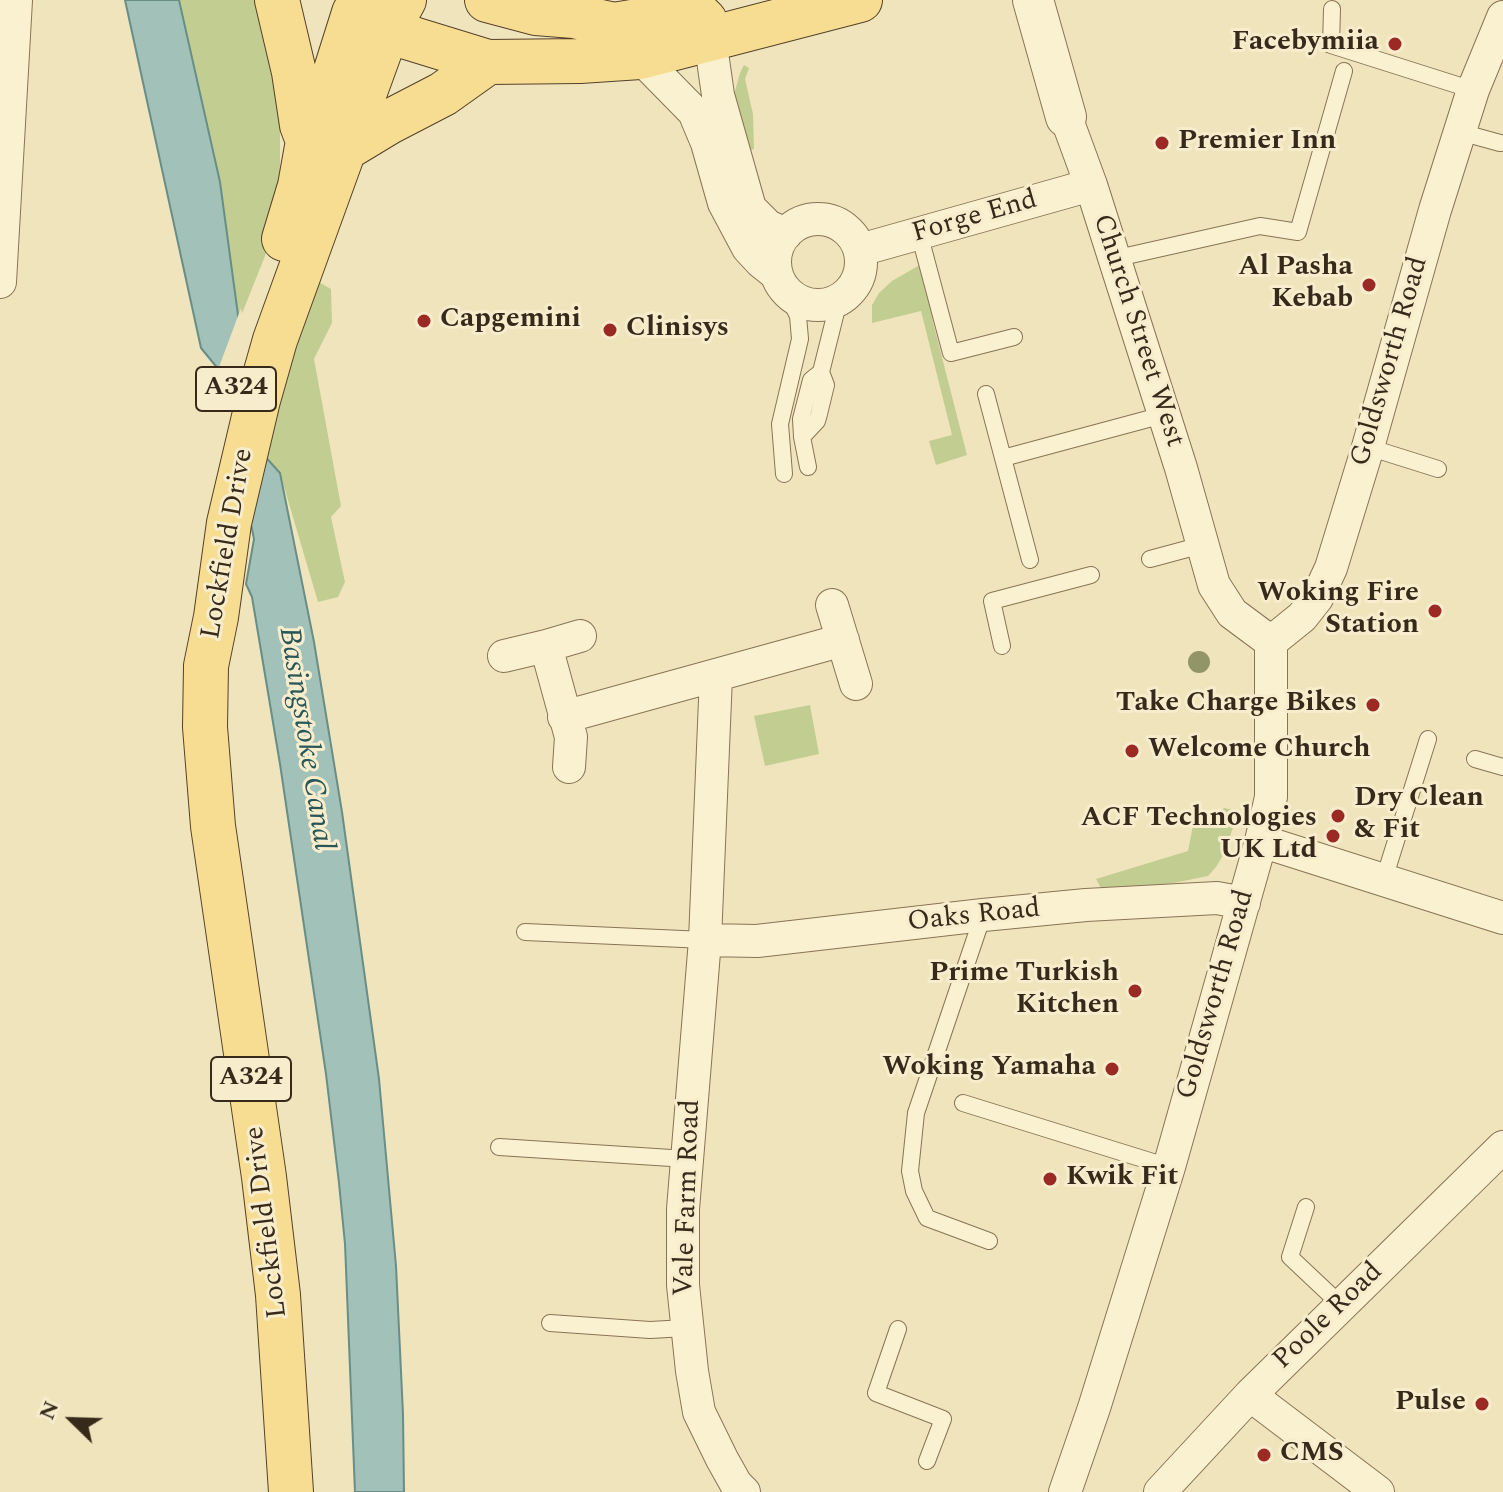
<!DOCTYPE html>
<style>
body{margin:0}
#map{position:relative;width:1503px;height:1492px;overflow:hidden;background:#f0e4bd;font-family:Spectral,serif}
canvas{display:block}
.north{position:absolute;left:32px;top:1380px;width:80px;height:80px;-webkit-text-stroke:6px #f7edcd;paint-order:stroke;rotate:293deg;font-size:22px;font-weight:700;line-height:32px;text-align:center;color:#372a1b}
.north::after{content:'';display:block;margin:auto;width:28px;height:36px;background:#372a1b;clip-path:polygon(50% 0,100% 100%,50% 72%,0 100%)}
</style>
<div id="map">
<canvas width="1503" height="1492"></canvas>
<div class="north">N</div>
</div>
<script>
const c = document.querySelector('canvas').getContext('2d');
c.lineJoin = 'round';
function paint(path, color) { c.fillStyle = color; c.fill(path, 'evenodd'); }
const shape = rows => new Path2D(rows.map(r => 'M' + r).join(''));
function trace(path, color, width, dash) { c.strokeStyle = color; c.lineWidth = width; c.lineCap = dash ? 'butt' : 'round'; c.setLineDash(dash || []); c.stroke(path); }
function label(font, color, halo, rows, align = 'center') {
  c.font = font + ' Spectral,serif'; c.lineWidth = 6; c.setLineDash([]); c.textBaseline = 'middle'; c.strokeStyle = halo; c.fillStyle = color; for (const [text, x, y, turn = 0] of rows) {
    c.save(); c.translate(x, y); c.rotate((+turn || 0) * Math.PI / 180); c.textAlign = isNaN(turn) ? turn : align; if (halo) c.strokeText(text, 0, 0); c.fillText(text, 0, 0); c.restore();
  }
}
const green = shape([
 [179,0,258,0,280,116,280,178,272,233,265,256,239,321,220,182],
 [744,65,749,68,745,79,753,114,754,149,746,151,734,106,735,91,740,73],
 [923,263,933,322,967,455,936,465,929,441,952,435,921,311,872,323,872,305,879,293,892,281],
 [319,282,331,289,332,323,314,359,341,506,331,517,345,582,338,597,318,602,280,473,261,452,296,340],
 [810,705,819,754,765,766,754,716],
 [1225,808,1238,812,1225,852,1216,867,1208,876,1174,883,1103,892,1096,879,1188,851,1194,820]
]);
const water = shape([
 [125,0,179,0,220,182,238,315,261,452,280,473,314,642,342,812,379,1079,396,1266,403,1414,404,1492,355,1492,345,1244,339,1183,326,1074,280,764,252,597,246,584,254,539,219,370,201,348,125,0]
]);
const pier = shape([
 [241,308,261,426,244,507,216,375]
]);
const service = shape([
 [1332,9,1331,45,1473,90],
 [1460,132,1500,143],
 [919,233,951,353,1014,337],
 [1113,259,1260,226,1298,232,1344,71],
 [986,394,1030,560],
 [802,437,817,421,819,414,826,385,821,372,839,300],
 [1368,447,1438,469],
 [1003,458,1163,415],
 [808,467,802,437,801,419,811,380,821,372],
 [784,474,780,424,800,339,798,316,785,290],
 [1150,559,1202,545],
 [1002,646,992,601,1091,575],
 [1475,759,1503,767],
 [1384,879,1428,739],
 [983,915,916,1113,910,1171,914,1191,927,1218,989,1241],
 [525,932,705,940],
 [963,1103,1169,1167],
 [499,1147,687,1159],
 [1306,1207,1290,1257,1341,1305],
 [550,1323,650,1330,686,1328],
 [898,1329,876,1393,943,1419,927,1461]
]);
const minor = shape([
 [710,39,718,95,750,208,768,226,786,234],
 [640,57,694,112,707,143,724,203,748,248,761,262,776,274],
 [1066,117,1091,185,1181,468,1214,585,1232,613,1271,642],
 '775 262a43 43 0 1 1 86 0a43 43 0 1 1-86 0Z',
 [860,250,1091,185],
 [0,282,16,0],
 [832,605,856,684],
 [1271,642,1302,617,1317,598,1331,568,1368,447,1435,210,1473,90,1503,17],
 [504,656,546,646],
 [716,676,705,940,683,1209,683,1285,692,1371,699,1412,722,1459,736,1484,744,1492],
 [564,717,843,640],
 [569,767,571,737,546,646,580,636],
 [1261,841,1503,918],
 [705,940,757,941,983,915,1086,905,1217,898,1244,903],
 [1250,1395,1378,1492],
 [1065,1492,1094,1408,1169,1167,1261,841,1271,797,1271,642],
 [1160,1492,1250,1395,1503,1147]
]);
const tertiary = shape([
 [1033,0,1066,117]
]);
const primary = shape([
 [277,0,294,72,302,125,308,141],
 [487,0,536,13,574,16,614,25,685,13,693,14,700,16,705,21,710,39],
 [362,17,387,31,488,62,580,61,640,57,860,0],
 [346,148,389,122,443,94,488,62],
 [284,239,300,186,308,141,318,127,354,13,361,0],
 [291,1492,278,1295,264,1177,213,826,205,727,206,666,216,617,229,523,258,400,275,340,387,31,404,0]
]);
const trees = [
 [1199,662]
];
const markers = [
 [1395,44,8,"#9a2a23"],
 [1162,143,8,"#9a2a23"],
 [1369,285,8,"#9a2a23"],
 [424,321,8,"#9a2a23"],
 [610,330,8,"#9a2a23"],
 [1435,611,8,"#9a2a23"],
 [1373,705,8,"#9a2a23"],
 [1132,751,8,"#9a2a23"],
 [1338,816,8,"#9a2a23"],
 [1333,836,8,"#9a2a23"],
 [1135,991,8,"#9a2a23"],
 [1112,1069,8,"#9a2a23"],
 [1050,1179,8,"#9a2a23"],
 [1482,1404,8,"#9a2a23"],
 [1264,1455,8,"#9a2a23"]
];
const shields = [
 [236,389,80],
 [251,1079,80]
];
const shieldNames = [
 ["A324",236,389],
 ["A324",251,1079]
];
const poiNames = [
 ["Facebymiia",1379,44],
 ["Premier Inn",1178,143,"left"],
 ["Al Pasha",1353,269],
 ["Kebab",1353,301],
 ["Capgemini",440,321,"left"],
 ["Clinisys",626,330,"left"],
 ["Woking Fire",1419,595],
 ["Station",1419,627],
 ["Take Charge Bikes",1357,705],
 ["Welcome Church",1148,751,"left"],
 ["Dry Clean",1354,800,"left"],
 ["& Fit",1354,832,"left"],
 ["ACF Technologies",1317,820],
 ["UK Ltd",1317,852],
 ["Prime Turkish",1119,975],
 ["Kitchen",1119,1007],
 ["Woking Yamaha",1096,1069],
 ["Kwik Fit",1066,1179,"left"],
 ["Pulse",1466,1404],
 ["CMS",1280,1455,"left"]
];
const streetNames = [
 ["Forge End",975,218,-16],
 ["Church Street West",1137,331,72],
 ["Goldsworth Road",1391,362,-74],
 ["Lockfield Drive",229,544,-80],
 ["Oaks Road",974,917,-6],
 ["Goldsworth Road",1217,995,-74],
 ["Vale Farm Road",689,1198,-88],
 ["Lockfield Drive",268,1222,-97],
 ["Poole Road",1329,1317,-44]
];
const waterNames = [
 ["Basingstoke Canal",304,739,81]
];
paint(green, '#c2ce91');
paint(water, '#a1c1b9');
trace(water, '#688e87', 2);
paint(pier, '#f0e4bd');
trace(service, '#887455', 18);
trace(minor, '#887455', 34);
trace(tertiary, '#887455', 42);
trace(primary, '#55412a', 46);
trace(service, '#faf1d0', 16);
trace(minor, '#faf1d0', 32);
trace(tertiary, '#faf1d0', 40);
trace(primary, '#f6dd91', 44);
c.fillStyle = '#919567';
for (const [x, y] of trees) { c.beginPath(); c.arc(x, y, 11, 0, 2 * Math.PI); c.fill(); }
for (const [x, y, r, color] of markers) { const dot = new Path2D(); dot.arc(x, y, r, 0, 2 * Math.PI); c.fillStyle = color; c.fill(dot); trace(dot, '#f7edcd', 3); }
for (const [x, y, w] of shields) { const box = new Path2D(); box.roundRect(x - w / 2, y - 22, w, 44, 6); c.fillStyle = '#f7edcd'; c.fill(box); trace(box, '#372a1b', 2); }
label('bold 26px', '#372a1b', null, shieldNames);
label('bold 28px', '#372a1b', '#f7edcd', poiNames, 'right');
label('28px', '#372a1b', '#f7edcd', streetNames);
label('italic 30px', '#295757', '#f7edcd', waterNames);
</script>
